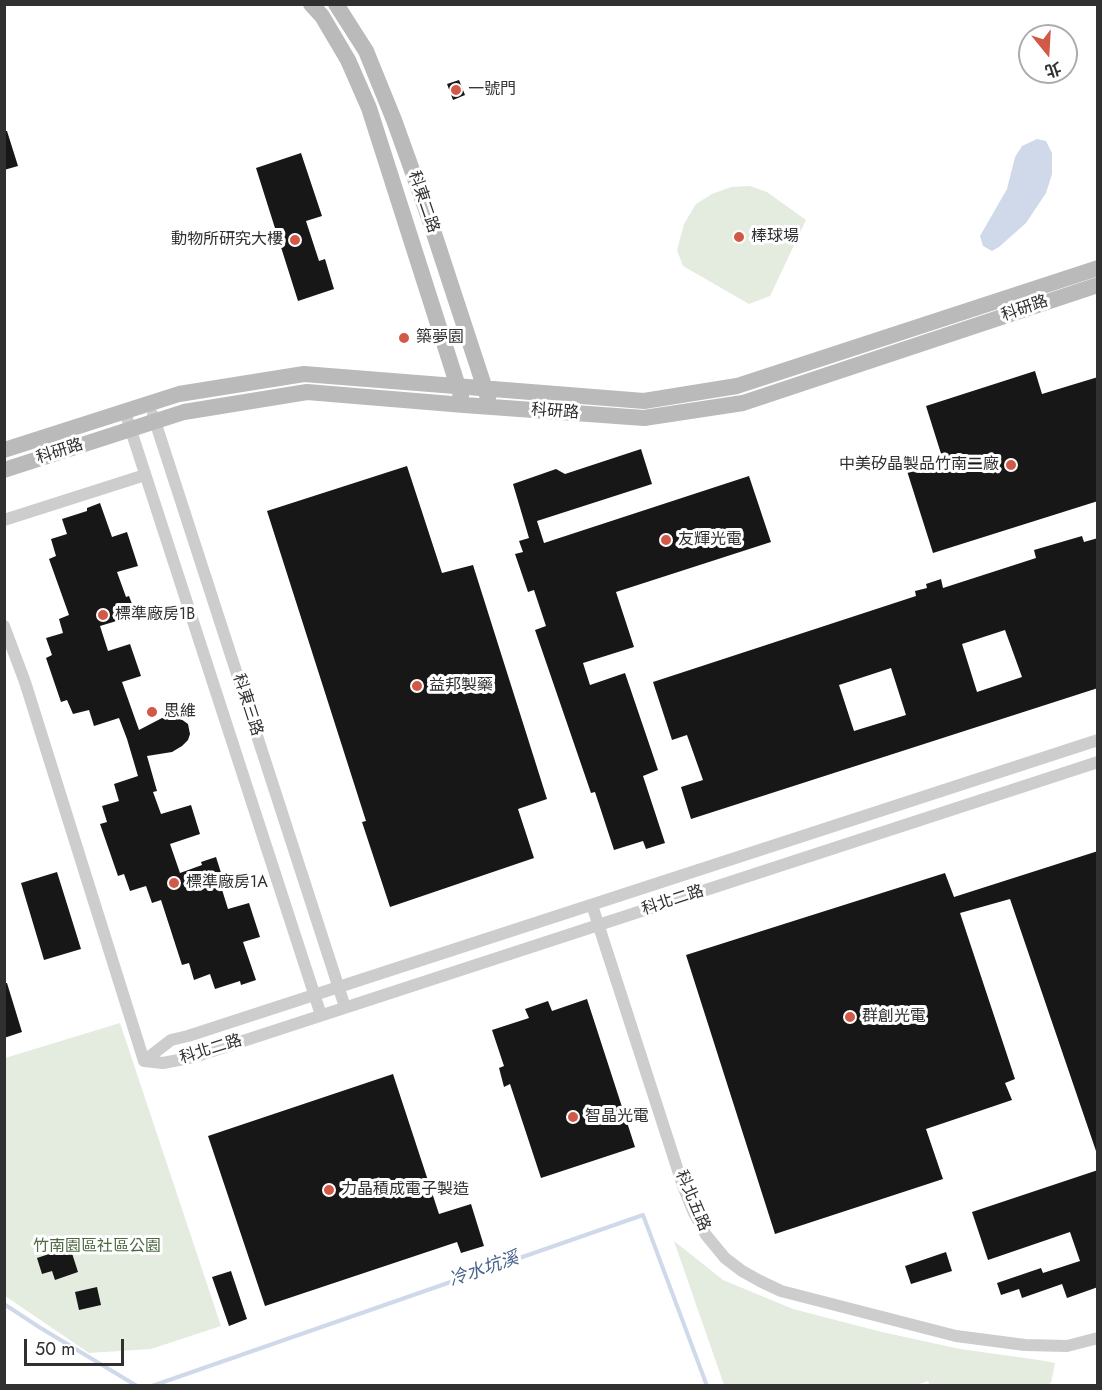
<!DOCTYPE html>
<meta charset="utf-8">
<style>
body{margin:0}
#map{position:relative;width:1102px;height:1390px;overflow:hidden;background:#fff;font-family:Jost,"Noto Sans TC",sans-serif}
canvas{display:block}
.frame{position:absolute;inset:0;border:6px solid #303030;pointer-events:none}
.north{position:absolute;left:1018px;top:24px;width:60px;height:60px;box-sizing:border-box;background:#fff;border:2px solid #acacac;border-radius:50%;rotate:162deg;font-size:16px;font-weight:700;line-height:24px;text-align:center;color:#303030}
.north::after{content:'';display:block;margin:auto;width:21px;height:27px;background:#d25947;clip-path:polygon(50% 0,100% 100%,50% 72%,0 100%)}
.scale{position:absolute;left:24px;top:1339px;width:100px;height:27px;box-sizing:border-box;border:3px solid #303030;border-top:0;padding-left:8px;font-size:18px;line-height:21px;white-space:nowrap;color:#303030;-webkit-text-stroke:4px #fff;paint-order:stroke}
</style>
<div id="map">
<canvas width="1102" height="1390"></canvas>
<div class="frame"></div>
<div class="north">北</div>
<div class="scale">50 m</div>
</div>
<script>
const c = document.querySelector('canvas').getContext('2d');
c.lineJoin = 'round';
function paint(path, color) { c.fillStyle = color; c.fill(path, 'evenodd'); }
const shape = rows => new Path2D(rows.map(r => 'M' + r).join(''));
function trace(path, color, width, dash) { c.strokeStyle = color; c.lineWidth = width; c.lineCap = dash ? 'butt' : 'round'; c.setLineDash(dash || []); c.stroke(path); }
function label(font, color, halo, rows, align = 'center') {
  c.font = font + ' Jost,"Noto Sans TC",sans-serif'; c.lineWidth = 6; c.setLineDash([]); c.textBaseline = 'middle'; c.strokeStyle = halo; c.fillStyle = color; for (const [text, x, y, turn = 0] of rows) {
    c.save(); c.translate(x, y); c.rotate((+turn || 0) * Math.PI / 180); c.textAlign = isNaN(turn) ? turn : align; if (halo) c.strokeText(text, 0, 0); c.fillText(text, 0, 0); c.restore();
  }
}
const green = shape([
 [750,186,767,192,806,220,770,296,749,304,683,266,677,250,684,224,696,204,712,194,731,187],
 [120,1023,221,1326,151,1349,89,1353,5,1296,5,1058],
 [674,1241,723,1280,793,1309,882,1332,960,1349,1039,1360,1055,1363,1051,1383,1044,1386,930,1386,928,1381,914,1386,724,1385]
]);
const water = shape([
 [1037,139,1046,141,1052,153,1052,174,1046,193,1026,223,999,247,992,251,983,246,980,236,1007,189,1015,157,1022,146]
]);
const stream = shape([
 [4,1304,39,1327,137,1386],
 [152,1386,643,1215,707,1386]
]);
const building = shape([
 [459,80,465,95,453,100,447,84],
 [4,131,7,131,18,166,4,170],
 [301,153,322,216,306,221,319,261,325,259,334,289,298,301,256,168],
 [1035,371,1042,394,1098,377,1098,501,933,553,907,471,943,460,926,406],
 [641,449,652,484,537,521,544,543,749,476,771,542,616,592,634,647,583,663,590,685,625,673,658,770,643,776,665,843,646,849,643,841,614,850,595,792,591,793,535,630,546,626,534,590,528,592,515,554,523,552,519,541,529,538,513,484,556,469,565,474],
 [407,466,442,573,473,565,547,799,518,809,534,858,390,907,362,822,366,821,267,511],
 [100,503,112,537,127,532,138,566,117,572,126,597,129,596,137,617,124,622,123,619,100,626,108,651,130,644,141,676,122,682,139,730,162,718,172,717,181,719,188,724,190,734,188,740,182,746,172,752,147,756,157,791,153,792,161,814,191,805,200,834,170,844,180,873,202,865,201,862,216,857,223,879,219,880,228,909,249,903,260,937,243,942,256,980,241,985,240,981,215,989,210,974,194,980,189,963,182,965,161,900,152,903,146,886,130,891,124,874,118,876,100,824,107,822,102,806,119,801,114,784,138,776,127,739,119,718,94,726,89,710,73,714,67,700,61,702,46,658,52,655,46,638,63,633,59,619,69,615,49,559,56,556,51,539,67,534,62,519,87,511,87,508],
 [1082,536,1084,542,1098,538,1098,688,691,819,681,787,703,780,687,735,672,740,653,682,916,596,915,591,927,588,926,584,941,579,943,588,1036,558,1034,550],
 [1005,630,1022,677,977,692,962,644],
 [891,668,906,715,854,731,839,685],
 [1098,851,1098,1151,1096,1151,1010,899,960,913,1015,1079,1005,1083,1012,1100,926,1129,943,1179,775,1234,686,955,945,873,954,897],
 [57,872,81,949,44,960,21,883],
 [4,983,7,983,22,1032,4,1038],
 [587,999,635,1147,541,1178,510,1084,504,1087,499,1068,504,1066,492,1030,529,1018,525,1009,548,1001,552,1011],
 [393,1074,439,1214,471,1204,484,1246,461,1253,457,1242,265,1306,208,1136],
 [1098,1170,1098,1287,1067,1298,1062,1284,1022,1298,1019,1289,1001,1295,997,1283,1041,1268,1043,1273,1080,1261,1070,1232,988,1260,972,1212],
 [70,1247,78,1272,55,1280,52,1271,42,1274,37,1258],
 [946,1252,952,1271,911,1284,905,1266],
 [231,1271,247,1319,229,1326,212,1277],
 [97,1287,101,1305,79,1310,75,1292]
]);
const street = shape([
 [125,412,321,1015],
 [153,415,345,1007],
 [4,520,145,475],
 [4,626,25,682,144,1061],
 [592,905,683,1186,694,1213,706,1235,725,1258,742,1271,760,1281,781,1291,956,1336,1025,1345,1067,1346,1098,1338],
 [144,1061,171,1040,188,1036,1098,740],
 [144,1061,163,1063,194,1057,1098,762]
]);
const secondary = shape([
 [311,4,322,16,348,60,369,108,461,396],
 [336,4,366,51,394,120,426,209,488,398],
 [4,450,179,394,304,374,644,401,737,386,1098,268],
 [4,470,184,412,307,392,464,405,644,418,743,403,1098,285]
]);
const markers = [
 [456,90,6,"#d25947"],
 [739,237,6,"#d25947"],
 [295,240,6,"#d25947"],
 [404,338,6,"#d25947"],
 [1011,465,6,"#d25947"],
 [666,540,6,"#d25947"],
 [103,615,6,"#d25947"],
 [417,686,6,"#d25947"],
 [152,712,6,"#d25947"],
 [174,883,6,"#d25947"],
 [850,1017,6,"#d25947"],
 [573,1117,6,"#d25947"],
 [329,1190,6,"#d25947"]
];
const poiNames = [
 ["一號門",468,90],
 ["棒球場",751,237],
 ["動物所研究大樓",283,240,"right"],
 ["築夢園",416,338],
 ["中美矽晶製品竹南二廠",999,465,"right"],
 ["友輝光電",678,540],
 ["標準廠房1B",115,615],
 ["益邦製藥",429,686],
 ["思維",164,712],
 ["標準廠房1A",186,883],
 ["群創光電",862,1017],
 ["智晶光電",585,1117],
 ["力晶積成電子製造",341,1190]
];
const streetNames = [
 ["科東二路",423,202,71],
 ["科研路",1025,309,-19],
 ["科研路",555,412,4],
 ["科研路",60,452,-18],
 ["科東三路",247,705,72],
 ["科北二路",673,901,-18],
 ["科北二路",211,1050,-17],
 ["科北五路",692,1201,67]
];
const parkNames = [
 ["竹南園區社區公園",97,1247]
];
const waterNames = [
 ["冷水坑溪",484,1270,-19]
];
paint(green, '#e4ece0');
paint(water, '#cfd9e9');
trace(stream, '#cfd9e9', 4);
paint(building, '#171717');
trace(street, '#cdcdcd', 12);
trace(secondary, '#bababa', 16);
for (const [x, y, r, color] of markers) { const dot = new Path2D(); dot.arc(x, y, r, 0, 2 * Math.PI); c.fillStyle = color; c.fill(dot); trace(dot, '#fff', 2); }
label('16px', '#303030', '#fff', poiNames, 'left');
label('16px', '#303030', '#fff', streetNames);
label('16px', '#4c6842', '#fff', parkNames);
label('italic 18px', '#47628a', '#fff', waterNames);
</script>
